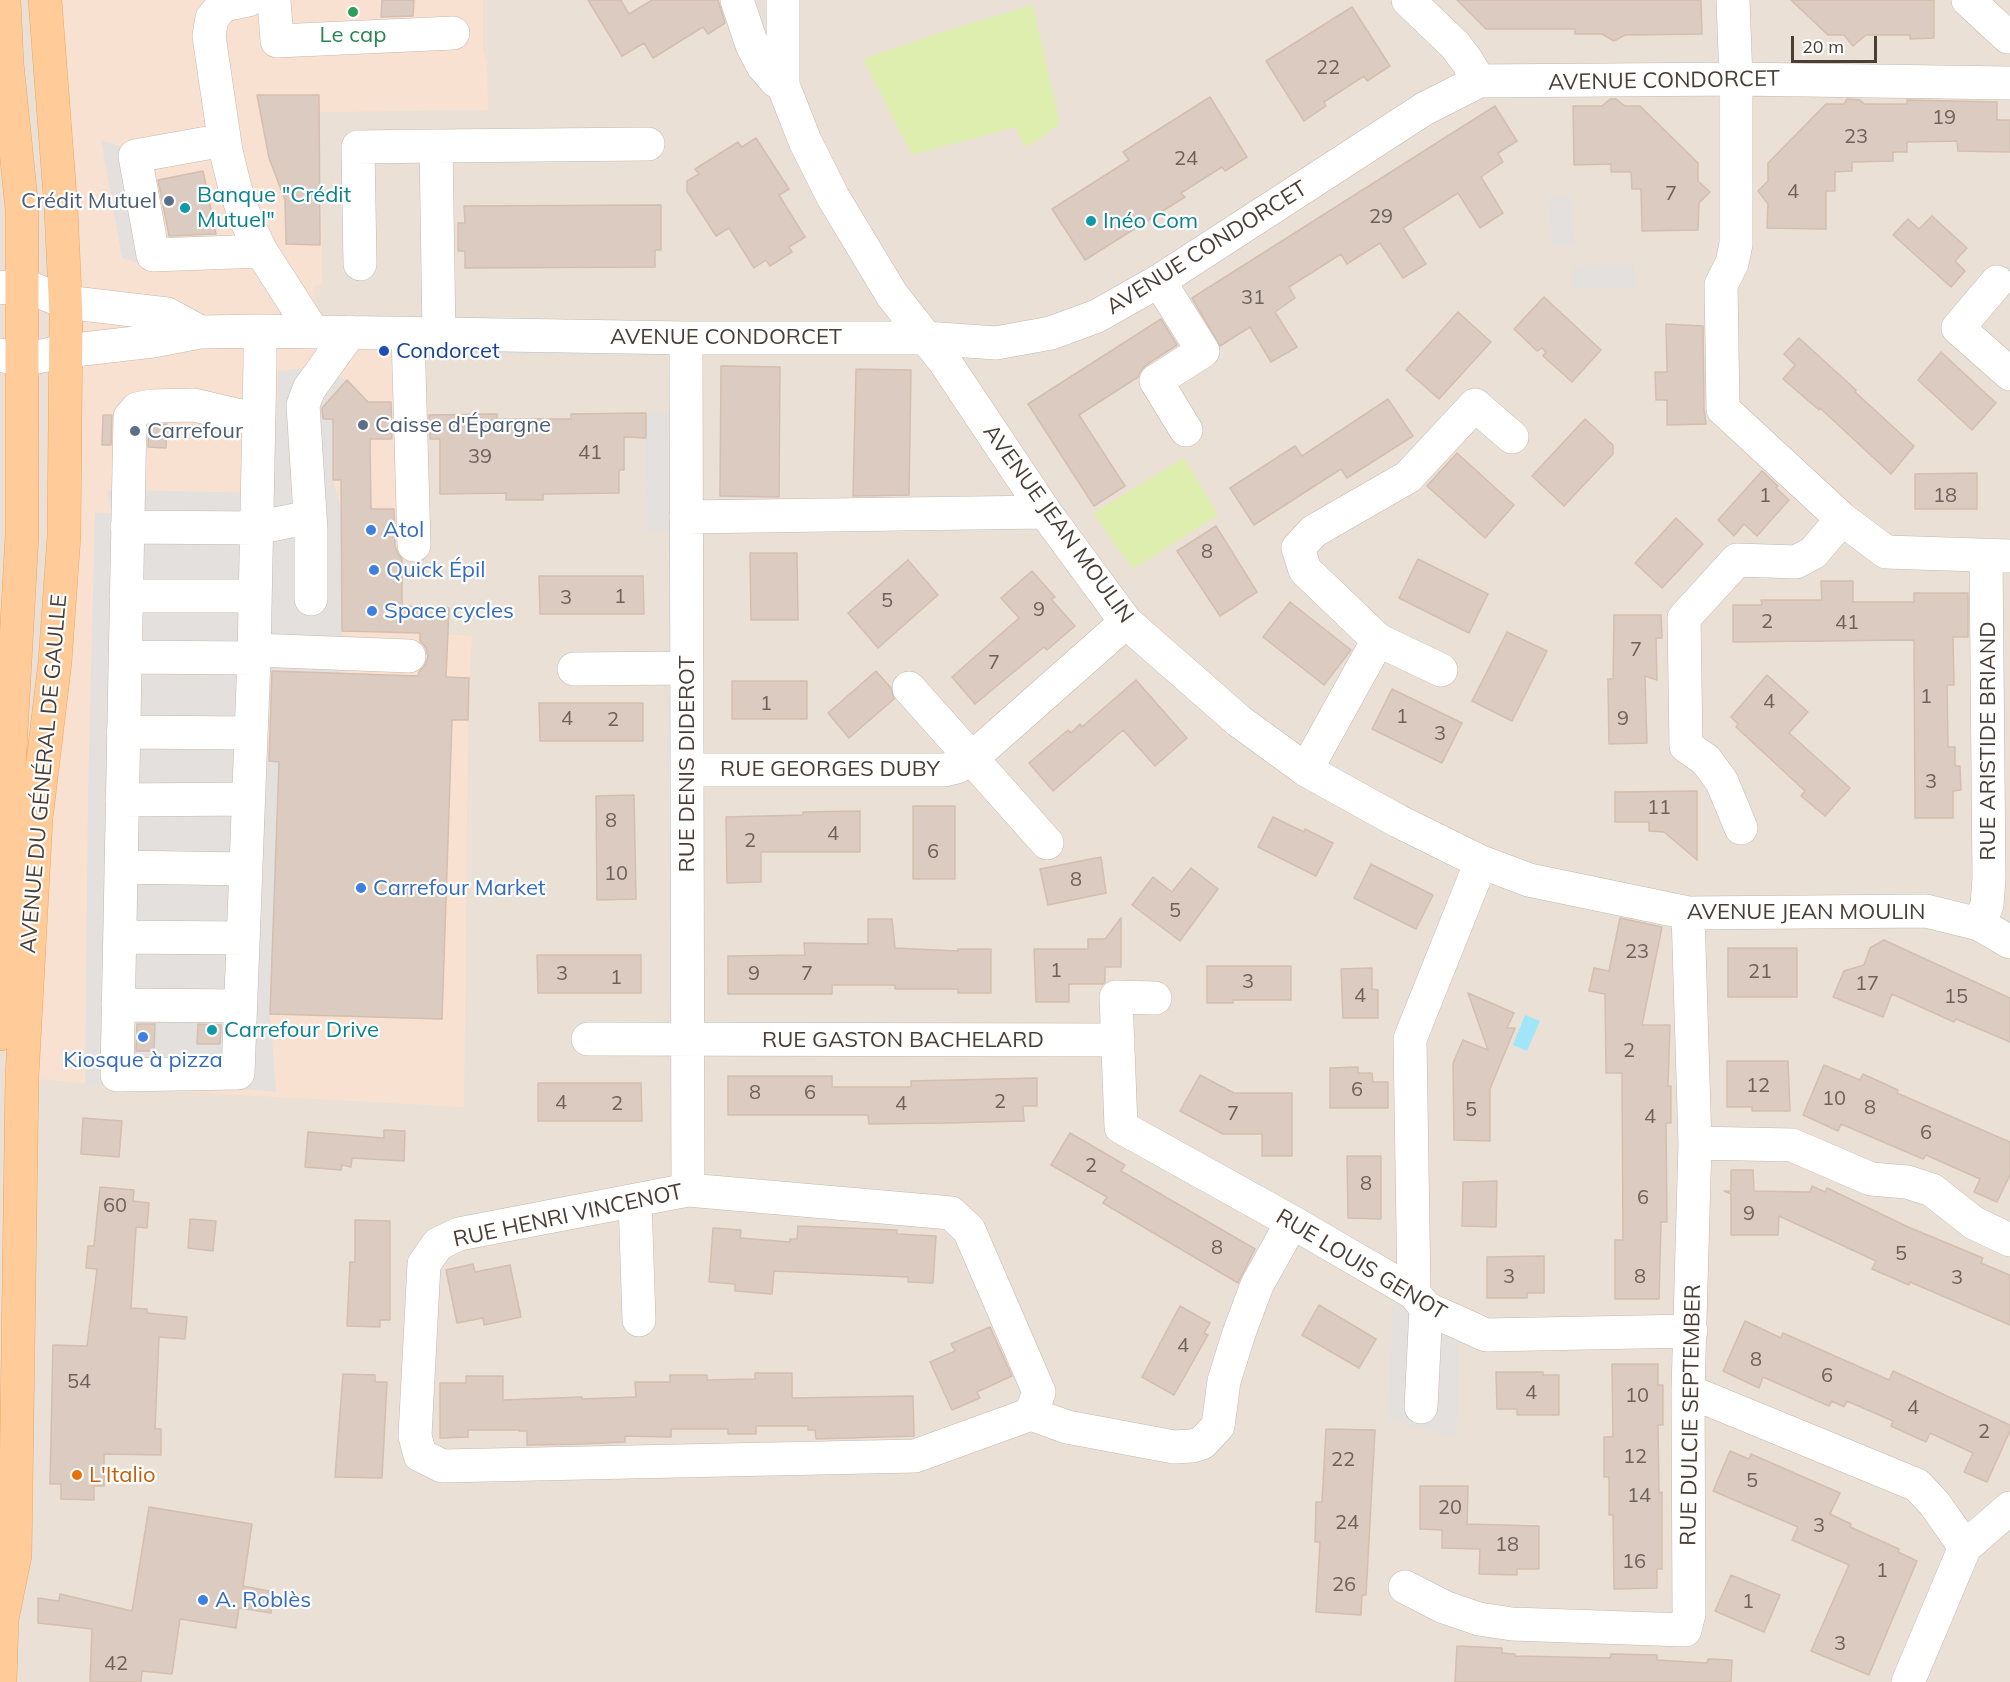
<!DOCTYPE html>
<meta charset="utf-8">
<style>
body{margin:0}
#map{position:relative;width:2010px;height:1682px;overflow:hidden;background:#f6efe9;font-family:Mulish,sans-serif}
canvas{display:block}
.scale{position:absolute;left:1791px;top:36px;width:86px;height:27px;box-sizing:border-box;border:3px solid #4a3e36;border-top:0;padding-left:8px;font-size:18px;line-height:21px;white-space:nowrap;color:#4a3e36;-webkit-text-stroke:4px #fff;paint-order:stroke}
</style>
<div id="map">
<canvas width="2010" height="1682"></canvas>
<div class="scale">20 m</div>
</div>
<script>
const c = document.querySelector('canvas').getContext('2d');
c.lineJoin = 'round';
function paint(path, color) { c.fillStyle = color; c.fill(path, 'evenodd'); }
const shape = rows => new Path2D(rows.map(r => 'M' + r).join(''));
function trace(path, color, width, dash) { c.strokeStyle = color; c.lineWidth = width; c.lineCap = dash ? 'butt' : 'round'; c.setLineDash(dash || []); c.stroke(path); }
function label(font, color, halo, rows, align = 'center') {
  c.font = font + ' Mulish,sans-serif'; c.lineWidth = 4.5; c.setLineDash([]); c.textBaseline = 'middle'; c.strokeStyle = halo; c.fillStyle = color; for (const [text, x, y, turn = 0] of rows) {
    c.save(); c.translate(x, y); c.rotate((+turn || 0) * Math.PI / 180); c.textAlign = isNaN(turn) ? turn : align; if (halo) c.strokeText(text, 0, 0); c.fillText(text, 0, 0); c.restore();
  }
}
const residential = shape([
 [0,0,2010,0,2010,1682,0,1682]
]);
const commercial = shape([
 [46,0,483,0,483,50,487,63,488,110,319,112,322,284,315,285,313,331,399,333,401,402,402,632,472,636,468,720,464,1107,186,1092,15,1077,55,662]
]);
const green = shape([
 [1033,5,1060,124,1032,144,1024,147,1016,127,912,155,863,59,948,30],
 [1184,458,1218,515,1133,569,1093,513]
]);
const parking = shape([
 [101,140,123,147,148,266,122,258],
 [1571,196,1574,244,1552,246,1549,197],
 [1634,264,1635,287,1573,289,1572,266],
 [423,348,646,348,646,355,424,354],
 [310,367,347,380,322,407,322,419,333,419,333,480,341,508,342,673,267,670,264,761,279,762,270,1013,276,1092,208,1086,85,1086,88,794,95,513,112,513,107,490,273,493,278,371],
 [646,413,673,413,674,531,647,531],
 [669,700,681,700,679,762,667,762],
 [1392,1302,1458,1338,1457,1437,1389,1420]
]);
const water = shape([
 [1525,1015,1540,1021,1527,1051,1513,1045]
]);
const building = shape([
 [382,0,414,0,413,16,381,17,382,0],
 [588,0,621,0,629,14,652,0,718,0,725,23,708,34,703,27,653,58,644,43,622,56,588,0],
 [1457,0,1701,0,1702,34,1625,35,1614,41,1602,34,1575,34,1575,29,1486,29,1457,0],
 [1791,0,1934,0,1934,38,1910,39,1910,35,1866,35,1853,46,1844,35,1828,35,1791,0],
 [1352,7,1390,66,1367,81,1364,76,1324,102,1326,106,1304,121,1266,61,1352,7],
 [257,95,319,95,320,245,286,244,285,200,269,158,257,95],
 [1210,97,1247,157,1225,171,1222,167,1181,193,1185,197,1085,260,1052,209,1129,160,1123,152,1210,97],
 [1610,99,1616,99,1625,106,1640,106,1698,163,1698,181,1710,192,1699,203,1698,230,1642,231,1641,189,1632,189,1631,172,1611,172,1611,164,1574,165,1573,106,1602,106,1610,99],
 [1847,99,1860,100,1864,104,1907,104,1907,100,1997,102,1997,120,2010,120,2010,152,1958,151,1957,141,1907,142,1907,152,1893,152,1893,161,1852,162,1852,171,1835,172,1835,191,1826,191,1826,229,1767,228,1768,204,1758,191,1768,181,1768,163,1826,104,1844,104,1847,99],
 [1495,106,1517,141,1498,153,1503,162,1481,177,1503,213,1480,228,1458,193,1403,228,1426,264,1403,278,1380,243,1347,264,1341,254,1289,287,1295,298,1275,312,1297,347,1271,362,1250,327,1220,346,1192,298,1495,106],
 [756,138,789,189,779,195,805,237,789,247,792,252,770,266,766,260,754,268,729,228,716,236,687,191,687,181,699,174,695,169,738,142,742,147,756,138],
 [203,171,216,234,169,236,158,180,203,171],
 [661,205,661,250,655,250,655,267,465,268,465,251,458,251,458,223,465,223,464,206,661,205],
 [1932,216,1967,248,1955,261,1965,271,1951,287,1893,235,1908,219,1919,229,1932,216],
 [1544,297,1601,350,1572,382,1543,356,1546,352,1542,348,1537,351,1514,329,1544,297],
 [1458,312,1491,342,1439,399,1406,370,1458,312],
 [1161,319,1177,345,1146,365,1140,372,1138,377,1079,415,1125,486,1094,506,1028,404,1161,319],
 [1666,324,1703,326,1704,409,1706,424,1667,425,1667,400,1656,400,1655,372,1667,372,1666,324],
 [1799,338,1856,390,1855,392,1914,446,1891,474,1820,408,1819,410,1783,379,1795,365,1784,354,1799,338],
 [1941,352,1996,403,1972,430,1918,380,1941,352],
 [721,366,780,367,779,497,720,496,721,366],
 [856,369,911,370,909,495,853,496,856,369],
 [347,380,368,402,391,402,392,439,370,439,371,509,394,509,395,546,398,554,402,558,402,606,449,608,446,677,469,678,468,720,452,720,442,1019,270,1014,279,762,269,761,272,671,418,676,419,672,425,665,428,657,426,648,420,641,420,633,342,631,341,480,333,480,333,419,323,419,322,408,347,380],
 [1388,399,1413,436,1347,478,1341,469,1254,525,1230,488,1295,446,1302,456,1388,399],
 [646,413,646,438,624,437,624,470,619,470,619,493,543,494,543,500,506,500,506,493,440,494,440,439,430,439,429,415,497,414,497,419,571,419,571,414,646,413],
 [103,415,112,415,111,445,102,445,103,415],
 [1585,419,1613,445,1613,454,1564,506,1532,476,1585,419],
 [167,424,166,448,148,447,149,426,167,424],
 [1457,453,1514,505,1485,538,1427,486,1457,453],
 [1762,471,1778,486,1776,488,1789,500,1757,536,1744,524,1734,536,1718,520,1762,471],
 [1977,473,1977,509,1915,509,1915,474,1977,473],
 [1676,518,1703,544,1662,588,1635,563,1676,518],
 [1216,526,1257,592,1220,616,1177,551,1216,526],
 [750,553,797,553,798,620,751,620,750,553],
 [1418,559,1488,594,1469,633,1399,598,1418,559],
 [908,560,938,595,878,648,848,613,908,560],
 [1032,571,1055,597,1051,599,1075,626,1047,650,1044,647,975,704,952,677,1019,618,1001,598,1032,571],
 [539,576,643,576,644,614,540,614,539,576],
 [1821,581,1853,581,1853,602,1914,602,1914,593,1968,593,1968,637,1953,637,1954,685,1947,685,1948,747,1955,747,1955,766,1960,766,1961,790,1953,791,1953,818,1915,818,1914,640,1733,642,1733,605,1762,605,1761,600,1822,600,1821,581],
 [1290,602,1351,650,1324,685,1263,637,1290,602],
 [1614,615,1661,615,1662,638,1656,638,1657,680,1645,676,1647,743,1609,744,1608,679,1613,679,1614,615],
 [1507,632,1547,651,1512,721,1472,701,1507,632],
 [876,671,891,688,894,699,849,738,828,713,876,671],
 [1767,675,1808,712,1789,733,1850,788,1825,816,1801,796,1805,791,1736,727,1738,724,1731,717,1767,675],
 [1136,680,1187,738,1155,766,1123,730,1053,791,1029,763,1068,730,1071,733,1080,724,1082,727,1136,680],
 [732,681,807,681,807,719,732,719,732,681],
 [1392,689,1462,723,1442,763,1372,729,1392,689],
 [539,703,643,703,643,741,540,741,539,703],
 [1697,791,1697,860,1664,832,1649,831,1649,822,1615,822,1615,792,1697,791],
 [634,795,636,899,597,900,596,796,634,795],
 [913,806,955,806,955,879,913,879,913,806],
 [860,811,860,852,761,852,761,882,727,883,726,817,803,815,803,812,860,811],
 [1273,817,1304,832,1305,829,1333,843,1316,876,1258,847,1273,817],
 [1101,857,1106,893,1048,905,1040,869,1101,857],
 [1371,864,1433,895,1416,929,1354,898,1371,864],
 [1191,868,1218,889,1180,941,1132,905,1153,877,1172,892,1191,868],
 [1121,918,1121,967,1105,967,1105,982,1103,984,1069,984,1069,1002,1036,1002,1034,949,1088,949,1088,939,1105,939,1121,918],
 [1620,918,1662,927,1642,1025,1670,1025,1668,1086,1671,1086,1671,1123,1666,1123,1667,1222,1661,1222,1659,1299,1615,1299,1615,1240,1623,1240,1622,1073,1606,1073,1605,994,1589,991,1594,968,1609,971,1620,918],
 [868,919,892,919,895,948,958,951,958,949,991,949,991,993,958,993,958,989,895,989,895,985,832,985,832,994,728,994,728,956,805,955,804,943,868,944,868,919],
 [1884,940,2010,998,2010,1042,1956,1019,1954,1022,1892,994,1883,1017,1833,997,1844,971,1864,965,1870,948,1884,940],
 [1728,948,1797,948,1797,997,1728,997,1728,948],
 [537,955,641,955,641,993,538,993,537,955],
 [1207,966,1291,966,1291,1000,1233,1000,1233,1003,1207,1003,1207,966],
 [1372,968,1372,989,1378,990,1378,1018,1343,1018,1341,969,1372,968],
 [1468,993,1514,1013,1507,1028,1515,1028,1490,1089,1490,1141,1454,1140,1453,1063,1463,1040,1488,1050,1468,993],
 [137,1024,155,1024,154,1051,136,1051,137,1024],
 [198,1024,221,1025,220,1044,197,1044,198,1024],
 [1727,1061,1788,1061,1790,1111,1752,1111,1752,1107,1727,1107,1727,1061],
 [1824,1065,1860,1080,1863,1074,1898,1090,1897,1093,2010,1142,2010,1175,1997,1202,1974,1192,1980,1179,1926,1155,1923,1159,1841,1124,1838,1131,1803,1115,1824,1065],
 [1358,1067,1358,1073,1372,1073,1373,1082,1388,1082,1388,1108,1330,1108,1330,1068,1358,1067],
 [1200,1075,1234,1093,1292,1093,1292,1156,1262,1156,1262,1134,1223,1134,1180,1111,1200,1075],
 [728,1076,832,1076,832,1087,911,1087,911,1081,1037,1078,1037,1106,1023,1106,1024,1121,947,1123,869,1124,868,1115,728,1115,728,1076],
 [538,1083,641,1083,642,1121,538,1121,538,1083],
 [83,1118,122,1121,119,1157,81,1154,83,1118],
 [384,1130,405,1131,404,1161,352,1158,351,1167,342,1165,341,1170,305,1167,308,1132,384,1138,384,1130],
 [1070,1133,1125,1165,1121,1171,1255,1249,1238,1283,1103,1203,1107,1197,1051,1165,1070,1133],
 [1347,1156,1381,1156,1381,1219,1348,1218,1347,1156],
 [1731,1170,1753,1170,1754,1191,1810,1192,1812,1186,1825,1192,1827,1188,1908,1227,1983,1258,1981,1263,2010,1275,2010,1325,1910,1282,1909,1285,1872,1269,1876,1261,1779,1216,1778,1235,1731,1235,1731,1194,1724,1191,1731,1191,1731,1170],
 [1497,1181,1496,1227,1462,1226,1463,1182,1497,1181],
 [100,1187,134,1190,133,1201,149,1203,147,1228,136,1227,131,1308,147,1309,147,1313,187,1317,185,1339,159,1337,155,1429,161,1429,161,1455,104,1454,104,1486,94,1486,94,1500,61,1499,61,1484,50,1484,53,1345,87,1346,97,1269,86,1268,88,1246,94,1246,100,1187],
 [190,1219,216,1221,213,1251,188,1248,190,1219],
 [355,1220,390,1221,390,1320,380,1320,380,1327,347,1326,350,1262,355,1262,355,1220],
 [798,1226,897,1230,897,1234,936,1236,933,1283,908,1282,908,1277,774,1271,772,1294,735,1291,735,1284,709,1282,713,1228,741,1230,740,1238,790,1242,790,1239,797,1239,798,1226],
 [1544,1256,1544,1293,1527,1293,1527,1298,1487,1298,1487,1257,1544,1256],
 [473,1264,475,1272,510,1265,521,1317,484,1325,483,1318,457,1323,446,1270,473,1264],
 [1319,1305,1376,1339,1359,1368,1302,1335,1319,1305],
 [1180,1306,1210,1323,1204,1333,1208,1335,1174,1395,1142,1377,1180,1306],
 [1745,1321,1781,1338,1783,1333,1889,1380,1893,1371,2010,1425,2010,1431,1987,1482,1964,1472,1973,1453,1930,1433,1926,1442,1891,1426,1893,1421,1847,1401,1844,1407,1832,1401,1829,1406,1763,1377,1759,1388,1723,1371,1745,1321],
 [990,1327,1012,1376,977,1392,980,1398,952,1410,930,1362,955,1351,951,1344,990,1327],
 [1612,1364,1658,1364,1658,1385,1663,1385,1663,1425,1658,1425,1659,1493,1662,1492,1662,1569,1657,1569,1657,1588,1614,1589,1613,1515,1609,1515,1609,1477,1604,1477,1604,1437,1613,1437,1612,1364],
 [1496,1372,1543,1372,1543,1375,1559,1375,1559,1415,1517,1415,1517,1409,1497,1409,1496,1372],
 [755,1373,792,1373,792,1398,913,1396,914,1436,816,1439,815,1430,808,1430,808,1426,756,1426,756,1434,728,1434,728,1429,671,1429,671,1437,625,1436,625,1442,582,1444,527,1445,527,1431,519,1431,519,1430,468,1430,468,1437,440,1438,440,1383,466,1383,466,1376,503,1376,503,1400,582,1397,582,1399,636,1397,635,1382,670,1382,670,1375,707,1375,707,1380,755,1379,755,1373],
 [343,1374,375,1375,375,1382,387,1382,382,1478,335,1477,343,1374],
 [1326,1429,1375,1430,1366,1595,1362,1595,1361,1615,1316,1612,1320,1542,1315,1542,1316,1502,1322,1502,1326,1429],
 [1730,1451,1749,1459,1751,1454,1840,1493,1830,1514,1851,1524,1850,1527,1899,1549,1898,1552,1917,1561,1869,1675,1811,1651,1849,1565,1792,1540,1798,1527,1713,1491,1730,1451],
 [1420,1486,1468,1486,1467,1524,1539,1526,1539,1569,1517,1569,1517,1575,1479,1574,1480,1549,1442,1548,1442,1530,1420,1529,1420,1486],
 [149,1507,252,1524,243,1586,274,1592,271,1613,239,1608,236,1628,180,1619,172,1674,142,1671,141,1682,90,1682,92,1629,38,1623,38,1598,59,1601,60,1594,132,1611,149,1507],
 [1731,1575,1780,1595,1764,1632,1715,1611,1731,1575],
 [1457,1646,1502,1648,1502,1653,1515,1654,1515,1656,1610,1658,1611,1654,1657,1655,1657,1660,1707,1663,1708,1659,1732,1660,1731,1682,1455,1682,1457,1646]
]);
const minor = shape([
 [248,0,223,5,212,18,209,36,226,151,235,188,246,220,261,251,313,332],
 [274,0,277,41,453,33],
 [737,0,752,45,763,66,776,81,783,85],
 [783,0,783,85,805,141,833,197,892,295,945,362,1045,512,1126,622,1239,721,1306,770,1398,821,1481,862,1529,880,1688,913,1926,911,1979,924,2010,942],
 [1408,0,1455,45,1467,61,1479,81],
 [1733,0,1736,79,1736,244,1732,263,1721,285,1723,409,1842,519,1886,552,2010,556],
 [1968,0,2008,37],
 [224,140,135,156,153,255,261,251],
 [436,146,648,144],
 [360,264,358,147,436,146,439,334],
 [1159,281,1203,351,1156,381,1186,430],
 [1997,282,1958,328,2010,374],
 [0,288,23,285,65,302,167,314,200,332],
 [408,334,414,545],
 [686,338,688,1190],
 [0,355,22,360,66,351,153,341,200,332,260,331,686,338,925,338,996,343,1051,333,1097,316,1159,281,1424,109,1479,81,1736,79,2010,83],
 [258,420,194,405,151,406,137,409,130,417,117,1075,238,1073,254,658,260,363,260,331],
 [686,517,1045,512],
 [127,527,256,528,310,517],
 [126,596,255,596],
 [311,599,311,530,303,405,309,389,350,332],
 [254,650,409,656],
 [125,657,254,658],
 [574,669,686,668],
 [1441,670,1378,640,1305,570,1298,548,1314,531,1408,477,1475,405,1512,437],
 [909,688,1047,843],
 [123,732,251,733],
 [687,770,944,770,957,767,971,759,1126,622],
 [1306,770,1378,640],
 [122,800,248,799],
 [1741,828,1722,782,1706,760,1686,746,1684,618,1737,560,1796,562,1813,553,1842,519],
 [121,867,245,869],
 [1979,924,1987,905,1989,878,1986,556],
 [120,937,243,938],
 [1155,998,1116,997,1121,1127,1292,1222,1414,1293,1426,1308,1486,1335,1691,1331],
 [118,1005,240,1006],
 [588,1039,1118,1040],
 [1695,1143,1792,1145,1871,1179,1907,1182,1932,1190,1974,1223,2010,1240],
 [635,1200,639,1320],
 [1414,1293,1410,1039,1481,862],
 [1688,1391,1917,1485,1934,1503,1965,1547],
 [1421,1407,1426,1308],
 [1031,1414,1039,1392,969,1230,951,1213,688,1190,459,1234,438,1244,424,1264,415,1436,420,1455,442,1466,915,1456,1031,1414,1067,1427,1174,1447,1192,1446,1202,1443,1218,1426,1224,1381,1239,1333,1257,1285,1292,1222],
 [1405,1587,1444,1607,1479,1619,1512,1624,1685,1630,1689,1614,1688,1391,1695,1143,1688,913],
 [1908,1682,1965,1547,2010,1508]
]);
const major = shape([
 [0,1034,9,768,22,535,22,209,7,64,4,0],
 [0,1608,2,1619,0,1682],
 [2,1619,15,1555,22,1077,36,819,55,662,64,536,66,317,61,209,45,0]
]);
const markers = [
 [353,12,6,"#2e9e5b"],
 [169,201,6,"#5c6f8a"],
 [185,208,6,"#0f9aa8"],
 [1091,221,6,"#0f9aa8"],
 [384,351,6,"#1a4fb4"],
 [363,425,6,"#5c6f8a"],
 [135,431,6,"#5c6f8a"],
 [371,530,6,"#3f7fe0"],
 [374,570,6,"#3f7fe0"],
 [372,611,6,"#3f7fe0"],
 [361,888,6,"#3f7fe0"],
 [212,1030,6,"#0f9aa8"],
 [143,1037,6,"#3f7fe0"],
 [77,1475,6,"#e8710a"],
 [203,1600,6,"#3f7fe0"]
];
const numberNames = [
 ["22",1328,68],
 ["19",1944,118],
 ["23",1856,137],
 ["24",1186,159],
 ["4",1793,192],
 ["7",1671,194],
 ["29",1381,217],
 ["31",1253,298],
 ["41",590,453],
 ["39",480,457],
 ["1",1765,496],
 ["18",1945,496],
 ["8",1207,552],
 ["1",620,597],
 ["3",566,598],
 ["5",887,601],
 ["9",1039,610],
 ["2",1767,622],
 ["41",1847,623],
 ["7",1636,650],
 ["7",994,663],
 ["1",1926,697],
 ["4",1769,702],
 ["1",766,704],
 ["1",1402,717],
 ["4",567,719],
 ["9",1623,719],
 ["2",613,720],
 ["3",1440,734],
 ["3",1931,782],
 ["11",1659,808],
 ["8",611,821],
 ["4",833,834],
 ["2",750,841],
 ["6",933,852],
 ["10",616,874],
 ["8",1076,880],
 ["5",1175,911],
 ["23",1637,952],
 ["1",1056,971],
 ["21",1760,972],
 ["3",562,974],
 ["9",754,974],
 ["7",807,974],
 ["1",616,978],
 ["3",1248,982],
 ["17",1867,984],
 ["4",1360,996],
 ["15",1956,997],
 ["2",1629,1051],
 ["12",1758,1086],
 ["6",1357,1090],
 ["8",755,1093],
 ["6",810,1093],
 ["10",1834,1099],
 ["2",1000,1102],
 ["4",561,1103],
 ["2",617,1104],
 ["4",901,1104],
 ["8",1870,1108],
 ["5",1471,1110],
 ["7",1233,1114],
 ["4",1650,1117],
 ["6",1926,1133],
 ["2",1091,1166],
 ["8",1366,1184],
 ["6",1643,1198],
 ["60",115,1206],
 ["9",1749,1214],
 ["8",1217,1248],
 ["5",1901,1254],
 ["3",1509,1277],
 ["8",1640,1277],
 ["3",1957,1278],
 ["4",1183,1346],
 ["8",1756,1360],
 ["6",1827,1376],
 ["54",79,1382],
 ["4",1531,1393],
 ["10",1637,1396],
 ["4",1913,1408],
 ["2",1984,1432],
 ["12",1635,1457],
 ["22",1343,1460],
 ["5",1752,1481],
 ["14",1639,1496],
 ["20",1450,1508],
 ["24",1347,1523],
 ["3",1819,1526],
 ["18",1507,1545],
 ["16",1634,1562],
 ["1",1882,1571],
 ["26",1344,1585],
 ["1",1748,1602],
 ["3",1840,1644],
 ["42",116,1664]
];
const leisureNames = [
 ["Le cap",353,35]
];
const streetNames = [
 ["AVENUE CONDORCET",1664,81,-1],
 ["AVENUE CONDORCET",1207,248,-32],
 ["AVENUE CONDORCET",726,337],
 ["AVENUE JEAN MOULIN",1058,524,54],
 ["RUE ARISTIDE BRIAND",1988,741,-90],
 ["RUE DENIS DIDEROT",687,764,-90],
 ["RUE GEORGES DUBY",830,769],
 ["AVENUE DU GÉNÉRAL DE GAULLE",44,774,-85],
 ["AVENUE JEAN MOULIN",1806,912],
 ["RUE GASTON BACHELARD",903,1040],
 ["RUE HENRI VINCENOT",568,1216,-12],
 ["RUE LOUIS GENOT",1361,1265,31],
 ["RUE DULCIE SEPTEMBER",1691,1415,-89]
];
const cultureNames = [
 ["Banque \"Crédit",197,195],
 ["Mutuel\"",197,220],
 ["Inéo Com",1103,221],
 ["Carrefour Drive",224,1030]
];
const serviceNames = [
 ["Crédit Mutuel",157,201,"right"],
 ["Caisse d'Épargne",375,425],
 ["Carrefour",147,431]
];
const transitNames = [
 ["Condorcet",396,351]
];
const shopNames = [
 ["Atol",383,530],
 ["Quick Épil",386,570],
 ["Space cycles",384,611],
 ["Carrefour Market",373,888],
 ["Kiosque à pizza",143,1060,"center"],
 ["A. Roblès",215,1600]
];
const foodNames = [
 ["L'Italio",89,1475]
];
paint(residential, '#eae0d6');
paint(commercial, '#f9e1d2');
paint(green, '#deeeae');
paint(parking, '#e4e0de');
paint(water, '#a0e6f8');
paint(building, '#dccbc0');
trace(building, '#d4beaf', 1.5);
trace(minor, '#c5b8ad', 34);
trace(major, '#f0a55d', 34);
trace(minor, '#fff', 33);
trace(major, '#fc9', 33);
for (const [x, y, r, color] of markers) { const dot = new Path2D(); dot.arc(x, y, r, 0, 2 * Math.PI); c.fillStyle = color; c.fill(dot); trace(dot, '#fff', 2); }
label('20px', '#6e6158', null, numberNames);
label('22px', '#27864d', '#fff', leisureNames);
label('22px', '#4a3e36', '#fff', streetNames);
label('22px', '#0d838f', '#fff', cultureNames, 'left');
label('22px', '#4e5e75', '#fff', serviceNames, 'left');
label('22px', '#164399', '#fff', transitNames, 'left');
label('22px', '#366cbe', '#fff', shopNames, 'left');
label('22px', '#c56008', '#fff', foodNames, 'left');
</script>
